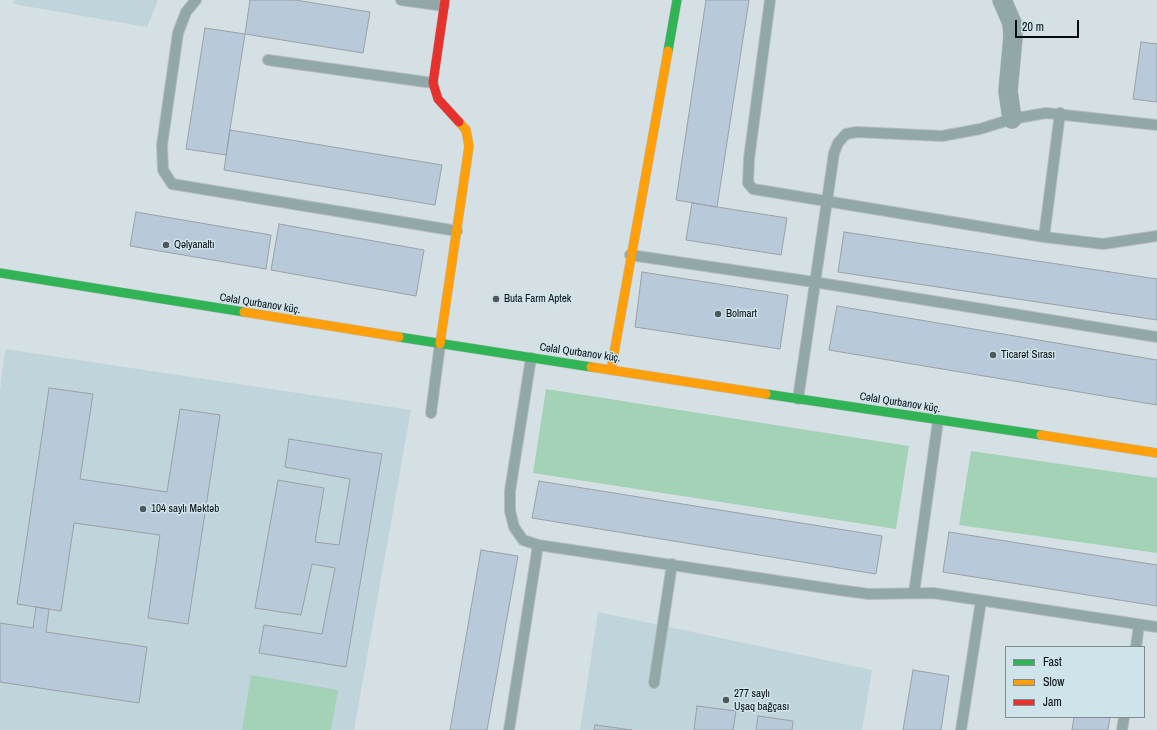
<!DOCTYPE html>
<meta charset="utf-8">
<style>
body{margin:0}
#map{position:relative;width:1157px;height:730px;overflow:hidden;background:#d5e0e4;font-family:"Archivo Narrow",sans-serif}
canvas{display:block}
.legend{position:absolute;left:1005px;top:646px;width:140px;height:72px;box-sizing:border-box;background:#cfe3ea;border:1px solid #7f8d92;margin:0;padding:5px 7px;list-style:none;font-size:12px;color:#060d0f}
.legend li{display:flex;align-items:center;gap:8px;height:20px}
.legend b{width:20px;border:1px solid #7f8d92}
.scale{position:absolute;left:1015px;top:20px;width:64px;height:18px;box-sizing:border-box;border:2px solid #060d0f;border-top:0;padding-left:5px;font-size:12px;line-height:14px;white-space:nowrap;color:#060d0f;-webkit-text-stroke:3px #cfe3ea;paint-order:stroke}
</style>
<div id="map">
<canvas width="1157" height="730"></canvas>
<ul class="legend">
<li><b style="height:5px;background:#30b455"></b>Fast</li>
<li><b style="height:5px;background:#ff9f0a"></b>Slow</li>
<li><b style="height:5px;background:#e5322d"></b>Jam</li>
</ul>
<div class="scale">20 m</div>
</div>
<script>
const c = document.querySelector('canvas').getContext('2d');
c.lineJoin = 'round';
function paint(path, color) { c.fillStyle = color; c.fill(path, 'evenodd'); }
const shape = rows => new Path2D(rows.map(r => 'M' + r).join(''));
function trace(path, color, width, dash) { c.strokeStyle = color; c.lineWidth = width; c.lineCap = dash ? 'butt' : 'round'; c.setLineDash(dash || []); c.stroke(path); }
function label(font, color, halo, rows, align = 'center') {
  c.font = font + ' "Archivo Narrow",sans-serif'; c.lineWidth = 3; c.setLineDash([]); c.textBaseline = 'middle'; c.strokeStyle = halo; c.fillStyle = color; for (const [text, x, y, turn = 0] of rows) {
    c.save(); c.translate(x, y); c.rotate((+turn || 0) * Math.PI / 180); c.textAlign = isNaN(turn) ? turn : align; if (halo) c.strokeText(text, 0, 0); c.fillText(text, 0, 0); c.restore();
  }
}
const built = shape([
 [14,0,158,0,147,27,13,4],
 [5,349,411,410,354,730,0,730,0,391],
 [598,612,872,670,862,730,580,730]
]);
const green = shape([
 [546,389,909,446,896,529,533,473],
 [971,451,1157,478,1157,553,959,525],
 [251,675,338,690,331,730,242,730]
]);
const building = shape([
 [250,0,295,0,370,12,363,53,245,34,250,0],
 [706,0,749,0,717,207,676,200,706,0],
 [205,28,245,34,226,155,186,149,205,28],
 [1141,42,1157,44,1157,102,1133,99,1141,42],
 [230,130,442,165,435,205,224,170,230,130],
 [692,203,787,218,781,255,686,240,692,203],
 [136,212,271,235,266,269,130,246,136,212],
 [279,224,424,250,416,296,271,270,279,224],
 [844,232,1157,279,1157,320,838,272,844,232],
 [642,272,788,295,780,349,635,327,642,272],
 [837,306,1157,360,1157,405,829,350,837,306],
 [49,388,93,394,80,479,167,492,180,409,220,415,188,624,148,618,160,535,74,523,61,611,17,604,49,388],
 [289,439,382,454,346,667,259,653,264,625,322,634,335,568,312,564,301,615,255,608,278,480,324,488,315,542,339,545,350,479,285,467,289,439],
 [539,481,882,536,876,574,532,518,539,481],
 [949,532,1157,565,1157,606,943,572,949,532],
 [481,550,518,556,487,730,450,730,481,550],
 [36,607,49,609,46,632,147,647,139,703,0,682,0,623,33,628,36,607],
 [913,670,949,676,941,730,903,730,913,670],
 [697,706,736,711,733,730,694,730,697,706],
 [758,716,793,721,792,730,756,730,758,716],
 [1074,717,1110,717,1108,730,1072,730,1074,717],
 [595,725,632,730,594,730,595,725]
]);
const lane = shape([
 [196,0,186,12,178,33,162,145,163,170,172,184,457,231],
 [401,0,444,6],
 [770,0,749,159,748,183,753,189,1044,237,1103,244,1157,236],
 [268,60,433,83],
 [1044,237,1060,113],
 [630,255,814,282,1157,337],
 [798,399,834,153,838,143,846,134,857,132,942,136,980,129,1012,119,1046,113,1157,125],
 [431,413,440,344],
 [538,545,839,590,869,594,933,593,1157,627],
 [914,593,938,421],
 [1136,647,1139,625],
 [654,683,672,564],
 [509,730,538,545,523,540,514,527,510,511,510,491,531,358],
 [961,730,981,601],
 [1122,730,1124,717]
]);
const street = shape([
 [1002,0,1012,23,1013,37,1008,91,1012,119]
]);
const fast = shape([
 [668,51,677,0],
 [0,273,244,312],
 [399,337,591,367],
 [766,394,1041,435]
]);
const slow = shape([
 [244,312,399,337],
 [440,344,469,146,466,130,459,122],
 [591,367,766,394],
 [611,370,668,51],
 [1041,435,1157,453]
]);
const jam = shape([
 [445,0,433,83,438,99,459,122]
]);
const markers = [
 [166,245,4,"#4e575a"],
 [496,299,4,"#4e575a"],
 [718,314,4,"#4e575a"],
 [993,355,4,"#4e575a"],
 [143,509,4,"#4e575a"],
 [726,700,4,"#4e575a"]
];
const poiNames = [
 ["Qəlyanaltı",174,245],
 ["Buta Farm Aptek",504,299],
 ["Bolmart",726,314],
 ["Ticarət Sırası",1001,355],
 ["104 saylı Məktəb",151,509],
 ["277 saylı",734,694],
 ["Uşaq bağçası",734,707]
];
const streetNames = [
 ["Cəlal Qurbanov küç.",260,304,9],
 ["Cəlal Qurbanov küç.",580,353,8],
 ["Cəlal Qurbanov küç.",900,403,9]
];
paint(built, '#c0d4db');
paint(green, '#a4d2b7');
paint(building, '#b8c9da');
trace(building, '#9aa1a5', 1);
trace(lane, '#b6bdc0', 12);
trace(street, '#b6bdc0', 20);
trace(fast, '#b6bdc0', 10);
trace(slow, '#b6bdc0', 10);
trace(jam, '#b6bdc0', 10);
trace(lane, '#91a7a8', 10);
trace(street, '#91a7a8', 19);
trace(fast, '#30b455', 9);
trace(slow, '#ff9f0a', 9);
trace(jam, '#e5322d', 9);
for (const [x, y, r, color] of markers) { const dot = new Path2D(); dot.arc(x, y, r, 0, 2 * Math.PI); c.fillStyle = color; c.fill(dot); trace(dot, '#cfe3ea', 1.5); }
label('11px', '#060d0f', '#cfe3ea', poiNames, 'left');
label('11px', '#060d0f', '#cfe3ea', streetNames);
</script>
